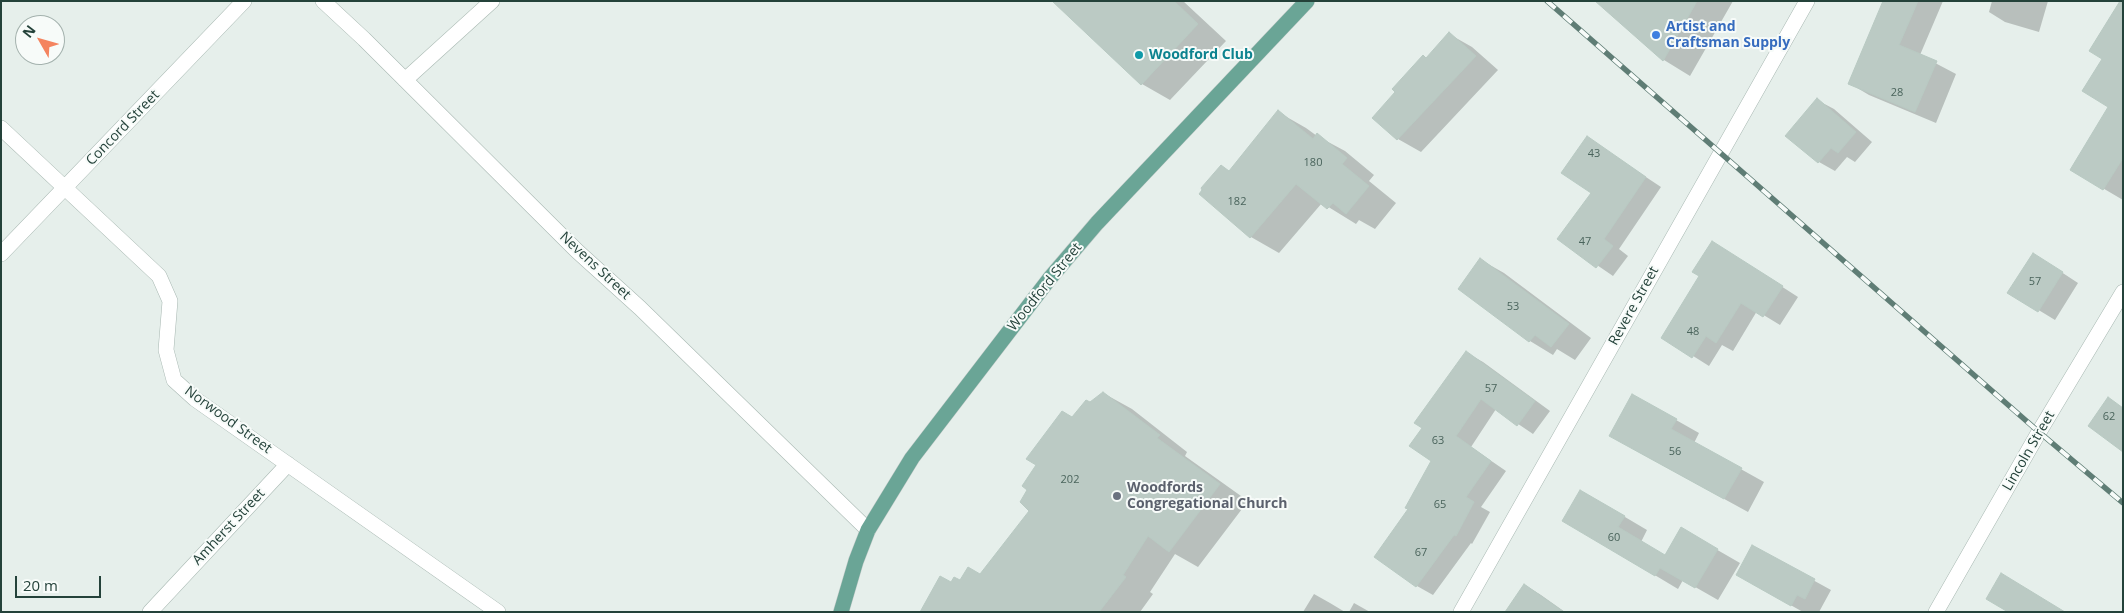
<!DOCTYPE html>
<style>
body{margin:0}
#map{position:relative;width:2124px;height:613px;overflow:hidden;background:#e6efeb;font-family:"Open Sans",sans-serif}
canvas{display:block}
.frame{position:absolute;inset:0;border:2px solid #24423a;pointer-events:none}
.north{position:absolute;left:15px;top:15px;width:50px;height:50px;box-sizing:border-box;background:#f7fbf9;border:1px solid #a3b1ad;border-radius:50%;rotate:308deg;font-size:14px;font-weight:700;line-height:20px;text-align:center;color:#24423a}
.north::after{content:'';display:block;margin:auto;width:18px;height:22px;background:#f4845f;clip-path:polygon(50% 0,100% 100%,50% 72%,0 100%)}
.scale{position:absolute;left:15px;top:576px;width:86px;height:22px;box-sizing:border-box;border:2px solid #24423a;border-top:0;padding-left:6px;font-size:15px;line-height:18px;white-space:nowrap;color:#24423a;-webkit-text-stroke:4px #f7fbf9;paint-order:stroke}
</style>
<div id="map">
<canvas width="2124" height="613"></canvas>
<div class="frame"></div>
<div class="north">N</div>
<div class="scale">20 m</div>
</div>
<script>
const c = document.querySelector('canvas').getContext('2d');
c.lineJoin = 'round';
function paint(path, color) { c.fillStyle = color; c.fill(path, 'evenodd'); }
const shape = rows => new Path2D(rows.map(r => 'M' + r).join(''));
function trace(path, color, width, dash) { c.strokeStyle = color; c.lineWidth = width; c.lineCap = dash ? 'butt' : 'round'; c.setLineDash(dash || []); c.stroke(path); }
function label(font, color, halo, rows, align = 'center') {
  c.font = font + ' "Open Sans",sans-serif'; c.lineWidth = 4; c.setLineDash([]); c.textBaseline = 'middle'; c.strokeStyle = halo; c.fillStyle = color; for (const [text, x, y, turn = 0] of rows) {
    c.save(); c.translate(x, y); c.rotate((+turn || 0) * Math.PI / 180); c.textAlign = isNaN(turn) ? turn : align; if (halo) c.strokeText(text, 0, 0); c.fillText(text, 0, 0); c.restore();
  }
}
const shadow = shape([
 [1054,1,1183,1,1226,41,1170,100,1142,84],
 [1609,1,1733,1,1690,76,1664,60,1605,8],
 [1884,1,1943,1,1920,55,1956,74,1936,123,1869,95,1849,83],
 [1992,1,2048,1,2039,32,2005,22,1989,12],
 [2123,18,2123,200,2072,170,2110,107,2104,59],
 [1449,34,1472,47,1498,70,1421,152,1398,139,1397,92,1423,56,1427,58],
 [1817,100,1834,109,1872,142,1855,162,1847,157,1835,171,1819,162],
 [1278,112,1306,128,1317,136,1345,151,1374,175,1369,181,1396,203,1375,229,1359,220,1356,224,1322,203,1279,253,1251,237,1230,172],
 [1587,138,1661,187,1619,249,1628,256,1613,276,1559,239,1593,193],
 [1728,252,1798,297,1780,325,1757,311,1733,351,1722,345,1709,366,1663,337],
 [1481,260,1504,273,1591,338,1575,360,1557,349,1553,355,1530,341,1459,289],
 [2049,264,2078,283,2055,320,2009,292],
 [1467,353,1483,362,1550,411,1533,434,1496,409,1471,447,1506,471,1481,507,1490,512,1472,544,1471,543,1433,595,1417,586,1410,509,1433,461,1424,428],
 [1103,393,1132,409,1187,452,1185,456,1248,501,1198,567,1175,554,1150,592,1153,594,1140,612,922,612,960,582,980,576,1031,511,1073,418],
 [1676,420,1699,433,1694,443,1764,482,1748,512,1633,449],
 [1581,491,1647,530,1641,542,1665,556,1681,529,1740,563,1718,600,1683,580,1678,589,1563,520],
 [1753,547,1831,590,1819,612,1803,612,1753,584],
 [1525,585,1541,595,1565,612,1508,612],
 [1314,594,1330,603,1345,612,1303,612],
 [1354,603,1370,612,1349,612]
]);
const building = shape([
 [1052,1,1174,1,1198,24,1141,85,1052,1],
 [1595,1,1697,1,1663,61,1595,1],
 [1883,1,1918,1,1899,45,1937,61,1915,112,1848,84,1883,1],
 [2120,1,2123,1,2123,158,2103,190,2070,170,2108,107,2082,91,2102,59,2089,51,2120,1],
 [1449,32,1476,56,1397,140,1372,118,1395,92,1392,89,1423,55,1426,58,1449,32],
 [1817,98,1856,132,1838,153,1831,148,1818,163,1785,136,1817,98],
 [1278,110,1313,139,1317,133,1347,158,1342,164,1369,186,1346,214,1333,203,1327,209,1296,184,1250,238,1199,194,1202,190,1201,188,1221,165,1229,171,1278,110],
 [1587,136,1646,177,1604,239,1613,246,1596,268,1557,239,1591,193,1561,173,1587,136],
 [1712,241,1783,286,1763,317,1741,303,1716,343,1706,336,1692,358,1661,338,1699,276,1692,272,1712,241],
 [2033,253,2063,272,2038,312,2007,293,2033,253],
 [1480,258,1569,324,1551,347,1535,335,1529,342,1458,289,1480,258],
 [1466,351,1535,401,1517,426,1481,399,1456,436,1491,461,1466,497,1474,502,1456,536,1454,535,1416,587,1374,557,1408,509,1405,508,1431,461,1409,446,1422,428,1414,423,1466,351],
 [1103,392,1160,435,1157,438,1220,484,1169,552,1148,536,1123,575,1126,577,1099,612,920,612,940,576,951,582,954,577,960,580,968,567,980,574,1029,511,1020,502,1027,490,1022,486,1036,465,1026,459,1062,411,1072,417,1086,400,1090,402,1103,392],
 [1632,394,1677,419,1671,429,1742,468,1724,499,1609,436,1632,394],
 [2108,397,2123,408,2123,452,2088,426,2108,397],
 [1580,490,1625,516,1618,527,1665,555,1681,527,1718,549,1695,588,1660,568,1655,576,1562,521,1580,490],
 [1752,545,1815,579,1805,599,1797,595,1791,606,1736,575,1752,545],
 [2001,573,2065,612,2008,612,1986,599,2001,573],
 [1524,584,1564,612,1505,612,1524,584]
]);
const minor = shape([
 [323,1,364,39,577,251,640,308,868,530],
 [405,80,492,1],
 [1,128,159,276,170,301,166,350,174,380,195,399,498,612],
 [1,254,244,1],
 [150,612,288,464],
 [1461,612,1807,1],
 [1936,612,2039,432,2123,292]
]);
const major = shape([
 [841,612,856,561,868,530,912,458,1050,278,1097,223,1307,1]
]);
const rail = shape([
 [1547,1,2039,432,2123,503]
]);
const markers = [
 [1656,35,5,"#3f7fe0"],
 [1139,55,5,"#0f9aa8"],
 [1117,496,5,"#6b7280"]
];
const numberNames = [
 ["28",1897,93],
 ["43",1594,154],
 ["180",1313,163],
 ["182",1237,202],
 ["47",1585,242],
 ["57",2035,282],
 ["53",1513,307],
 ["48",1693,332],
 ["57",1491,389],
 ["62",2109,417],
 ["63",1438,441],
 ["56",1675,452],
 ["202",1070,480],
 ["65",1440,505],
 ["60",1614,538],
 ["67",1421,553]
];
const shopNames = [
 ["Artist and",1666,27],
 ["Craftsman Supply",1666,43]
];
const cultureNames = [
 ["Woodford Club",1149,55]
];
const streetNames = [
 ["Concord Street",123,128,-46],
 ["Nevens Street",595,266,43],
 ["Woodford Street",1045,287,-51],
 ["Revere Street",1634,306,-61],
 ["Norwood Street",228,420,36],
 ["Lincoln Street",2029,451,-60],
 ["Amherst Street",229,527,-47]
];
const worshipNames = [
 ["Woodfords",1127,488],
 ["Congregational Church",1127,504]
];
paint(shadow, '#0003');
paint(building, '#bbcac4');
trace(building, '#b8c9c2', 1);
trace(minor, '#a8b8b2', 16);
trace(major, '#c2cac8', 16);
trace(minor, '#fff', 15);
trace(major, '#6aa596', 15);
trace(rail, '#5f7d75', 5.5);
trace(rail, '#f7fbf9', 4, [11]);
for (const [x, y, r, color] of markers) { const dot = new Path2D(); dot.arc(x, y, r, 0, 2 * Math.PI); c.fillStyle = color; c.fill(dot); trace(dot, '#f7fbf9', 2); }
label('11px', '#4a645c', null, numberNames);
label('bold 14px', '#366cbe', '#f7fbf9', shopNames, 'left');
label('bold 14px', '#0d838f', '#f7fbf9', cultureNames, 'left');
label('14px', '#24423a', '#f7fbf9', streetNames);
label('bold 14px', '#5b616d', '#f7fbf9', worshipNames, 'left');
</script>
